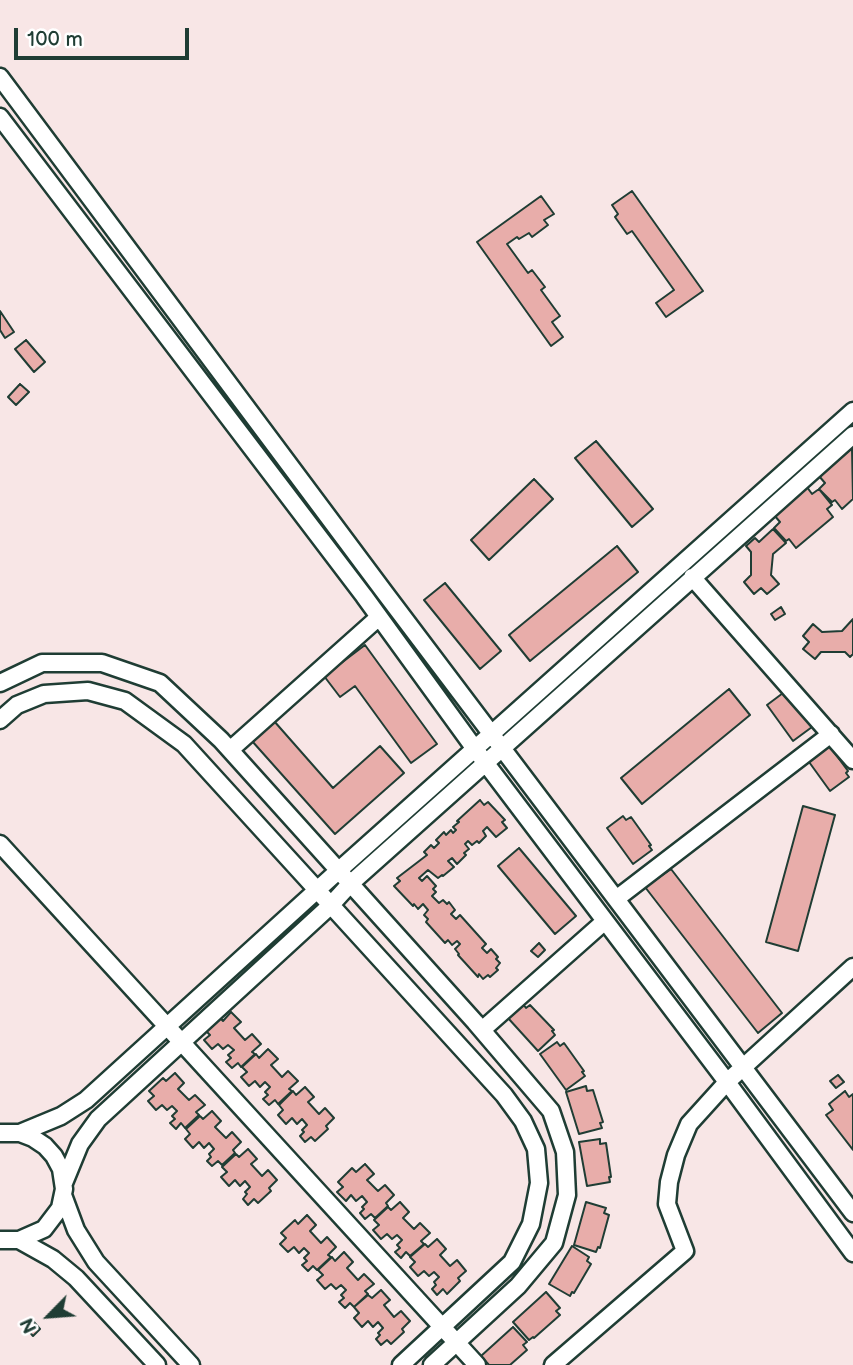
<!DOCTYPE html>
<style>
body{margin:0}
#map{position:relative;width:853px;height:1365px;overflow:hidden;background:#f8e6e6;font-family:"Balsamiq Sans",sans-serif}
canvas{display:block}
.north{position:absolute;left:14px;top:1281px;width:70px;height:70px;-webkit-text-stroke:5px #fff;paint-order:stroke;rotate:245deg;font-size:19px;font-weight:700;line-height:28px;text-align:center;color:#1f3d34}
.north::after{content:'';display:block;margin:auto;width:24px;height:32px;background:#1f3d34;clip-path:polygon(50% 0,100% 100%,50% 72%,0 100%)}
.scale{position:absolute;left:14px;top:28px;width:175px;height:32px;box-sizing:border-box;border:4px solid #1f3d34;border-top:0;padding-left:9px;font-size:21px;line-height:24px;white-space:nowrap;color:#1f3d34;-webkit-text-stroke:5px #fff;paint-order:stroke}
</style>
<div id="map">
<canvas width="853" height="1365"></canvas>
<div class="north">N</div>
<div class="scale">100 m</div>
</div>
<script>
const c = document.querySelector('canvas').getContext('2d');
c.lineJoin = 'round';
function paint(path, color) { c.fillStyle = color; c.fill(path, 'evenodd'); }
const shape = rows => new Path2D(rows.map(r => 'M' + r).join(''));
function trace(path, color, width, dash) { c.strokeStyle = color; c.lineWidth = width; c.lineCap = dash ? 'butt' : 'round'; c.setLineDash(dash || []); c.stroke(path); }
const building = shape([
 [632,191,703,291,666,317,656,303,674,290,632,231,627,234,615,217,618,214,612,205,632,191],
 [541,196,554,214,544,220,548,225,532,237,529,233,519,239,517,237,507,244,528,273,532,270,545,287,541,290,560,316,552,322,563,337,551,346,477,242,541,196],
 [0,311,14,332,5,338,0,330,0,311],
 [26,340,45,362,34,372,15,349,26,340],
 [20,384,29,392,16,405,8,397,20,384],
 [596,441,653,509,632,527,575,458,596,441],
 [852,448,853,499,842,509,835,500,832,502,819,489,825,483,819,476,852,448],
 [534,479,553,499,489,560,471,540,534,479],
 [807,487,812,494,819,489,832,505,827,509,833,517,796,548,789,539,786,541,774,528,780,522,774,515,807,487],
 [773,529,786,543,773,554,771,575,779,584,767,594,761,588,754,594,744,582,751,575,751,552,746,546,755,538,759,542,773,529],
 [617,546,638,572,530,661,509,635,617,546],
 [445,583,501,651,480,669,424,600,445,583],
 [781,607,785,614,775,620,771,614,781,607],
 [853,619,853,654,850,657,845,652,821,652,815,659,803,649,809,642,803,636,813,624,822,632,842,631,853,619],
 [365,645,437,744,411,763,355,686,340,697,324,676,365,645],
 [729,689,750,715,642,804,621,778,729,689],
 [783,693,786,698,791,694,811,722,809,723,812,727,793,741,767,705,783,693],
 [274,721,333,788,380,746,404,773,335,834,252,741,274,721],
 [828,744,848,771,846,773,849,777,830,791,804,755,828,744],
 [480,800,484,805,488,802,505,820,502,822,507,828,496,837,487,827,483,831,486,836,479,843,477,841,472,845,468,841,465,844,469,849,464,853,466,855,457,864,452,858,448,861,454,867,443,876,442,875,438,878,428,870,419,878,422,881,427,876,436,886,433,889,436,892,432,896,439,903,443,900,447,904,449,902,455,910,451,914,456,919,460,915,486,944,482,948,487,953,491,949,498,957,496,959,500,963,496,968,498,970,490,977,488,975,483,979,479,974,478,977,458,955,459,954,455,949,460,944,457,941,452,945,448,940,445,943,426,922,428,919,424,915,428,910,423,904,418,909,414,904,413,906,394,886,400,881,397,878,427,855,424,852,431,845,434,848,439,843,436,840,444,832,446,835,451,830,453,833,456,830,453,827,459,822,457,821,480,800],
 [803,806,835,815,798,951,766,942,803,806],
 [623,816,626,820,631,817,651,845,649,846,652,850,633,864,607,828,623,816],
 [519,848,576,916,555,934,498,866,519,848],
 [671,869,782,1013,758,1033,645,887,671,869],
 [539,943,545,950,538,957,531,951,539,943],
 [523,1004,526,1008,530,1005,554,1030,552,1031,555,1035,538,1051,508,1018,523,1004],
 [231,1012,241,1022,234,1028,245,1040,252,1034,261,1044,252,1052,255,1054,241,1067,238,1063,232,1068,226,1062,231,1058,228,1055,234,1050,228,1045,223,1049,218,1044,212,1049,204,1040,210,1035,205,1030,219,1017,223,1021,231,1012],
 [557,1042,560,1046,564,1043,584,1071,582,1072,585,1076,566,1090,540,1054,557,1042],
 [268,1049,278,1059,271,1065,282,1077,288,1071,298,1081,289,1089,292,1091,278,1104,275,1100,269,1105,263,1099,268,1095,265,1092,270,1087,265,1082,260,1087,255,1081,249,1086,241,1077,247,1072,242,1067,256,1054,259,1058,268,1049],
 [175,1073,184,1083,178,1089,189,1100,195,1095,205,1105,196,1112,199,1115,185,1128,181,1123,176,1129,170,1123,175,1119,172,1116,177,1111,172,1106,167,1110,162,1105,156,1110,148,1101,154,1096,149,1091,163,1078,166,1081,175,1073],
 [838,1075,844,1082,836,1088,830,1081,838,1075],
 [586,1086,587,1091,593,1090,603,1122,600,1123,602,1128,579,1134,566,1092,586,1086],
 [305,1087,314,1097,308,1102,319,1114,325,1108,334,1118,326,1126,328,1129,315,1141,311,1137,305,1142,300,1136,304,1132,302,1130,307,1125,302,1119,297,1124,292,1118,286,1124,278,1115,283,1110,279,1105,293,1091,296,1095,305,1087],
 [845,1091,849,1097,853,1094,853,1150,826,1115,833,1110,829,1104,845,1091],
 [212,1111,221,1121,215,1127,226,1138,232,1132,241,1142,233,1150,235,1153,222,1165,218,1161,212,1166,207,1161,211,1157,209,1154,214,1149,209,1143,204,1148,199,1142,193,1148,185,1139,190,1134,186,1129,200,1116,203,1119,212,1111],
 [600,1139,600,1144,606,1143,611,1177,609,1177,610,1182,587,1186,579,1142,600,1139],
 [248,1149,257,1159,251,1164,262,1176,268,1170,277,1180,269,1188,271,1191,258,1203,254,1199,248,1205,243,1199,247,1194,245,1192,250,1187,245,1181,240,1186,235,1180,229,1186,221,1177,227,1172,222,1167,236,1154,239,1157,248,1149],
 [365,1164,374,1174,367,1180,378,1191,385,1185,394,1195,386,1203,388,1206,375,1218,371,1214,365,1219,360,1213,364,1209,362,1207,367,1202,362,1196,356,1201,351,1195,346,1201,337,1192,343,1187,338,1182,352,1168,356,1172,365,1164],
 [400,1202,409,1212,403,1218,414,1229,420,1223,430,1233,421,1241,424,1244,410,1256,406,1252,401,1258,395,1252,400,1248,397,1245,402,1240,397,1235,392,1239,387,1234,381,1239,373,1230,379,1225,374,1220,388,1207,391,1210,400,1202],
 [586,1202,606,1208,604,1213,609,1215,600,1248,598,1247,596,1252,574,1245,586,1202],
 [307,1215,316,1225,310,1231,321,1243,327,1237,336,1247,328,1255,331,1257,317,1270,313,1266,308,1271,302,1265,307,1261,304,1258,309,1253,304,1248,299,1253,294,1247,288,1252,280,1244,286,1238,281,1233,295,1220,298,1224,307,1215],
 [437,1239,446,1249,440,1255,450,1266,457,1260,466,1271,458,1278,460,1281,447,1294,443,1289,437,1295,432,1289,436,1285,434,1282,439,1277,434,1272,429,1276,424,1271,418,1276,410,1267,415,1262,410,1257,425,1244,428,1247,437,1239],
 [572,1246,589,1257,587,1261,591,1264,574,1293,572,1292,570,1296,549,1284,572,1246],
 [344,1252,353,1262,347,1268,358,1280,364,1274,374,1284,365,1291,368,1294,354,1307,350,1303,345,1308,339,1302,344,1298,341,1295,346,1290,341,1285,336,1289,331,1284,325,1289,317,1280,323,1275,318,1270,332,1257,335,1261,344,1252],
 [381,1290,390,1300,384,1305,394,1317,401,1311,410,1321,402,1329,404,1332,391,1344,387,1340,381,1345,376,1339,380,1335,378,1333,383,1328,378,1322,373,1327,368,1321,362,1327,354,1318,359,1313,354,1307,368,1295,372,1298,381,1290],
 [546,1292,560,1308,556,1311,560,1315,534,1338,533,1337,529,1340,513,1322,546,1292],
 [33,1321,40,1329,33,1336,26,1328,33,1321],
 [513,1327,527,1342,523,1345,527,1350,510,1365,489,1365,481,1356,513,1327]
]);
const minor = shape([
 [0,77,385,593,853,1213],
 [0,117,364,596,475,749,727,1082,853,1253],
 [692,577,853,760],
 [0,683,42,663,102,663,160,683,221,740,475,1022,551,1111,565,1152,567,1195,554,1243,518,1286,432,1365],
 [0,720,17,705,44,694,88,691,125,701,184,744,504,1095,523,1121,536,1149,539,1183,531,1224,512,1262,401,1365],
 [230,750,379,617],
 [0,844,477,1365],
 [616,899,831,734],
 [482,1030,605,921],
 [0,1133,20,1133,33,1138,45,1146,54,1156,61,1169,64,1189,60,1208,44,1229,19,1240,0,1240],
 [20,1133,61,1116,86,1100,338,871,853,411],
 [64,1183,80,1144,98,1119,330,906,350,884,853,435],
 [63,1195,76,1230,96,1262,191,1365],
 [19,1240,53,1259,76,1278,157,1365],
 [553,1365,685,1251,667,1204,669,1182,676,1155,689,1124,727,1082,853,967]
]);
paint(building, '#e8adaa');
trace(building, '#1f3d34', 2);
trace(minor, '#1f3d34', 21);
trace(minor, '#fff', 16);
</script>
